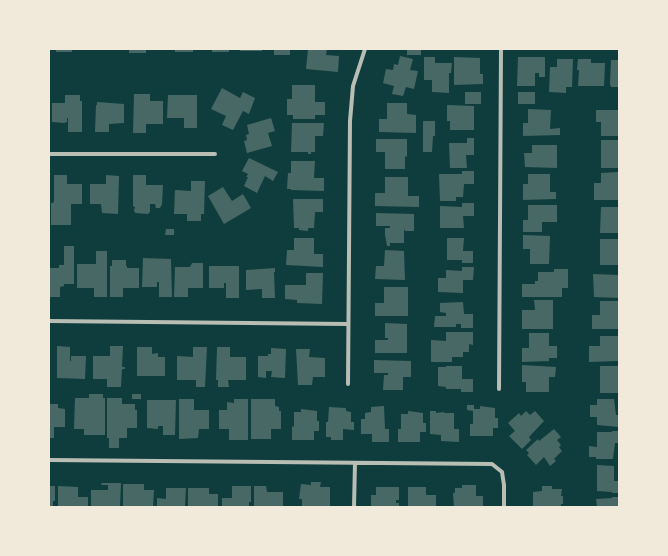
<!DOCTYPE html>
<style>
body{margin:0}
#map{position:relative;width:668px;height:556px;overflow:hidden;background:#0f3d3e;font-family:"IBM Plex Sans",sans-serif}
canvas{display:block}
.frame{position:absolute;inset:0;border:50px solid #f1e9da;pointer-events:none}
</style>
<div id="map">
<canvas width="668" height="556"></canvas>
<div class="frame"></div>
</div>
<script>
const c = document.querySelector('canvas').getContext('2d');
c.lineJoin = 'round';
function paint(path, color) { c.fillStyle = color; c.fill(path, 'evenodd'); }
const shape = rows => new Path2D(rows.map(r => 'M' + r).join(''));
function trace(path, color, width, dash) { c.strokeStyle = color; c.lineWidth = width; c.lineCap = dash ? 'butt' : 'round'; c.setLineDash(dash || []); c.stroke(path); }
const building = shape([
 [56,49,72,49,72,52,56,52],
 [129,49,146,49,146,53,129,53],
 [175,49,193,49,193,52,175,52],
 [212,49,229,49,229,52,212,52],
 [240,49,262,49,262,51,240,51],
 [274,49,290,49,290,55,274,55],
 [308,49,327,49,326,55,339,56,338,72,306,69],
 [407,49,421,49,421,55,407,55],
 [400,56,413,59,410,70,418,71,414,89,406,87,403,96,392,94,394,86,383,83,386,69,393,70,394,64,398,65],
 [424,57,435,57,435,63,452,63,451,73,449,73,449,93,432,92,432,80,424,80],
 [454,57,480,58,480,74,483,74,483,84,454,85],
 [518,57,545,57,545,77,539,77,539,73,535,73,535,86,517,86],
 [557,59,573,59,572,87,566,87,566,93,549,92,550,67,557,67],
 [578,59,591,59,591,63,605,63,604,86,578,86,579,70,577,70],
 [611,60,619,60,619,87,611,87,610,84],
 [292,85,315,85,315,102,325,102,325,115,315,115,315,119,293,119,293,115,287,115,287,99,292,99],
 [222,88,240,98,243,92,255,98,249,114,243,111,233,130,222,125,226,116,211,109],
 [465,92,481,92,481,104,465,104],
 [518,92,535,92,535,104,518,104],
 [134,94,150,94,150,101,163,101,163,124,146,124,146,133,133,133],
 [65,95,80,95,80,101,82,101,82,132,68,132,68,118,67,118,67,122,64,123,52,122,52,103,65,103],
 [168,95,197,95,197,128,184,128,184,118,167,118],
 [97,102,124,104,124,123,109,124,109,132,95,132,96,105,97,105],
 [387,103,407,103,407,114,416,115,416,133,379,132,379,119,387,119],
 [447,105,474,106,474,130,450,130,450,121,447,121],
 [528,109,551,110,550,129,560,128,560,135,523,136,523,123,528,123],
 [596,110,619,110,619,136,601,136,601,122,596,122],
 [271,118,275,131,268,133,272,146,247,153,244,141,247,140,246,135,249,134,247,125],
 [423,121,435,121,435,136,433,136,432,152,423,152],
 [292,123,324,123,323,136,315,136,315,152,311,152,311,154,308,154,308,152,291,152],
 [467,138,474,138,474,155,466,155,467,168,450,168,449,143,467,143],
 [376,139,407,139,407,157,405,156,405,169,385,169,385,152,376,152],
 [601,140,619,140,619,168,601,168],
 [532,145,557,145,557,168,525,167,524,153,532,153],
 [249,158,278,172,273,181,265,176,257,193,244,186,248,177,246,177,248,174,242,171],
 [291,161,315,161,314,178,324,178,324,191,291,190,291,189,287,189,288,173,291,173],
 [462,171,474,171,474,184,464,184,463,197,456,197,456,201,440,201,439,174,462,174],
 [619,172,619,200,594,200,594,183,601,183,601,173],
 [528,174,550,174,550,192,556,192,556,199,523,200,523,184,528,184],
 [54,175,67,175,67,184,82,184,82,204,71,204,71,225,51,225,51,203,53,203,54,201],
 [106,175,119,176,118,214,102,213,101,204,90,204,90,184,106,184],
 [133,175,146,175,146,185,163,185,162,204,160,208,156,208,155,204,150,204,150,212,148,214,135,213,134,210,135,207,133,206],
 [385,177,408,177,408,196,419,196,419,207,375,206,375,193,385,193],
 [191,181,205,181,204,214,201,214,201,221,187,221,187,214,174,214,175,190,191,191],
 [223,187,232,201,243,194,251,208,224,224,208,196],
 [293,199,323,199,323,212,315,212,314,228,308,228,308,231,299,230,299,228,294,228],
 [462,203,474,203,474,216,463,216,464,228,440,228,440,206,462,207],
 [528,205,557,205,557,222,542,222,542,232,523,232,523,220,528,220],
 [601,207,619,207,619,233,600,233],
 [376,213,414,214,414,231,405,231,404,229,404,243,390,243,390,246,387,246,385,235,385,228,390,228,390,226,376,226],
 [166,229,174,229,174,235,165,235],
 [523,235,550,236,549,264,530,264,530,249,523,249],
 [294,238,314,238,314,254,323,254,323,267,286,265,287,250,294,250],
 [447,238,464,238,463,251,473,251,473,263,462,263,462,260,447,260],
 [600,239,619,239,619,265,600,265],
 [64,246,74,246,74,284,64,284,64,286,60,287,60,297,49,297,49,268,59,268,59,265,64,265],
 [385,250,404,251,405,280,375,279,376,266,384,266],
 [96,251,107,251,107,297,94,297,94,288,77,288,77,264,96,264],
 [143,258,171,259,172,297,159,297,159,282,157,282,157,287,142,287],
 [112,260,126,260,126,266,127,266,127,268,139,268,139,288,123,288,123,297,110,297,110,266,112,266],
 [192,263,203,263,203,288,188,288,188,297,174,297,175,267,190,267],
 [209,266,239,266,239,298,226,298,226,283,224,283,224,288,209,288],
 [462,267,474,267,473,280,463,280,463,293,438,292,438,278,446,278,446,270,462,271],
 [275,268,275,272,274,272,275,298,262,298,262,289,246,290,246,270],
 [554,269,568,269,568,288,562,288,562,297,522,297,522,284,535,284,535,281,538,281,538,272,554,272],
 [306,273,323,273,322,304,297,303,297,300,285,299,285,285,306,285],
 [593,274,619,275,619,298,594,297],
 [384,287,408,287,408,316,375,316,375,303,384,303],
 [534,300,553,300,553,329,522,329,522,310,535,310],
 [600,301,619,301,619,329,592,329,592,315,600,315],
 [463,302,464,314,473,314,473,328,461,328,461,324,456,324,456,327,434,327,435,316,446,316,446,313,440,312,440,303],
 [385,323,407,324,407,353,375,353,375,340,388,340,388,338,385,338],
 [446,332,473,332,473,345,469,344,469,352,463,352,463,357,452,357,452,362,431,362,431,340,446,341],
 [529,333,549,333,549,346,557,346,557,358,549,358,549,361,522,362,522,348,529,348],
 [600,336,619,336,619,361,589,362,589,346,600,346],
 [57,346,70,347,70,361,71,361,71,356,86,356,85,379,57,378],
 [110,346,123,346,122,367,125,367,125,369,122,369,121,387,107,387,107,379,93,379,93,356,110,356],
 [137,347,152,347,152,354,158,353,158,357,165,357,165,376,137,376],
 [193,347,207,347,205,387,196,387,196,380,177,380,177,356,193,357],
 [217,347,230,347,230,357,246,357,246,380,228,380,229,387,218,387,218,380,216,380],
 [271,348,286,349,285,378,271,377,272,371,266,371,266,378,258,377,258,356,268,356,268,354,271,354],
 [296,349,310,349,309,357,325,358,325,377,313,377,312,385,298,385],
 [374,360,411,361,411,377,403,377,403,390,383,390,384,375,388,375,388,373,374,373],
 [522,365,556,367,555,377,549,377,549,392,526,392,526,382,522,382],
 [446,366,462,366,462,379,473,379,473,392,461,392,461,389,446,389,446,387,438,386,438,367,446,367],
 [600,366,619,366,619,393,600,393],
 [89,394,103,394,103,398,105,398,105,435,84,435,84,429,74,429,75,398,89,398],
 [132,394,141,394,141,399,132,399],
 [107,398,122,398,122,404,135,404,135,410,137,410,137,428,127,428,127,438,119,438,119,448,109,448,109,438,107,438],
 [179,399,194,399,194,410,209,410,209,429,199,429,198,438,179,439],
 [234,399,248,399,248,440,229,440,229,429,219,429,219,410,227,410,227,402,234,403],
 [251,399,275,399,275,406,279,407,279,411,281,411,281,429,271,429,271,439,251,439],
 [597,399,614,399,616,415,619,415,619,427,597,425,597,417,590,417,590,405,597,405],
 [147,400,176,400,175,435,163,435,163,426,158,426,158,429,147,428],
 [49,404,58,404,58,408,65,409,65,427,54,427,54,438,49,438],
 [467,405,474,405,474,409,480,409,480,406,495,408,495,418,498,418,498,428,493,428,493,436,470,436,470,424,473,424,473,411,467,410],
 [384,406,385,429,389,429,389,442,372,442,372,434,361,434,361,419,365,419,365,413,371,412,371,407],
 [329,407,346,408,346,411,351,412,351,422,354,422,354,430,343,429,343,440,331,440,331,437,326,437,326,422,328,422],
 [301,409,317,411,317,421,319,421,319,431,314,431,314,440,292,440,292,426,294,427,294,412,301,412],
 [408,411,423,413,423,423,426,423,426,432,420,432,420,442,398,442,398,429,401,429,401,414,408,414],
 [430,411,436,411,436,413,444,412,444,413,454,413,454,429,459,429,459,442,441,441,441,435,430,434],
 [526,411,530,415,535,411,544,421,529,437,531,440,522,449,509,436,515,431,508,423,519,413,521,416],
 [554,429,561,437,557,440,561,445,559,447,562,451,554,459,556,461,550,466,544,457,536,465,527,455,529,453,526,450,538,439,539,441],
 [612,431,619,431,619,443,615,443,613,459,596,459,596,457,589,457,589,446,597,447,597,432,612,432],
 [597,465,614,466,614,481,619,481,619,493,612,493,612,492,597,491],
 [311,482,321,482,320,487,330,487,330,507,302,507,302,499,299,499,301,484,311,485],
 [101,483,121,483,120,507,91,507,91,490,108,490,108,485,102,485],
 [123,484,144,484,144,490,154,490,153,507,123,507],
 [462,485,476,485,476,496,483,496,483,507,454,507,453,493,455,493,455,488,462,488],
 [49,486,55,486,55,501,53,501,53,507,49,507],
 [58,486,78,487,78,497,88,497,88,507,58,507],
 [232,486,251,486,251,502,249,502,249,507,222,507,222,498,232,498],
 [254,486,266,486,267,492,283,492,283,507,254,507],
 [542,486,552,486,552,489,562,489,561,496,563,496,563,504,561,504,561,507,533,507,533,492,542,491],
 [376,487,399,487,399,500,396,500,396,503,399,503,399,507,371,507,371,495,376,495],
 [408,487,426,487,426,495,436,495,436,507,408,507],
 [166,488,186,488,185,507,157,507,157,498,166,499],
 [188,488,209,488,209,494,218,494,218,507,188,507],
 [612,497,619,497,619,507,597,507,596,499,612,498]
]);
const minor = shape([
 [49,154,215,154],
 [49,321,348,324],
 [348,384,350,121,353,86,365,49],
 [499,389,501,49],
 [49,460,492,464,502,472,504,485,504,507],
 [354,507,355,463]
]);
paint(building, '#486865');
trace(minor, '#b8beb3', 4);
</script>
